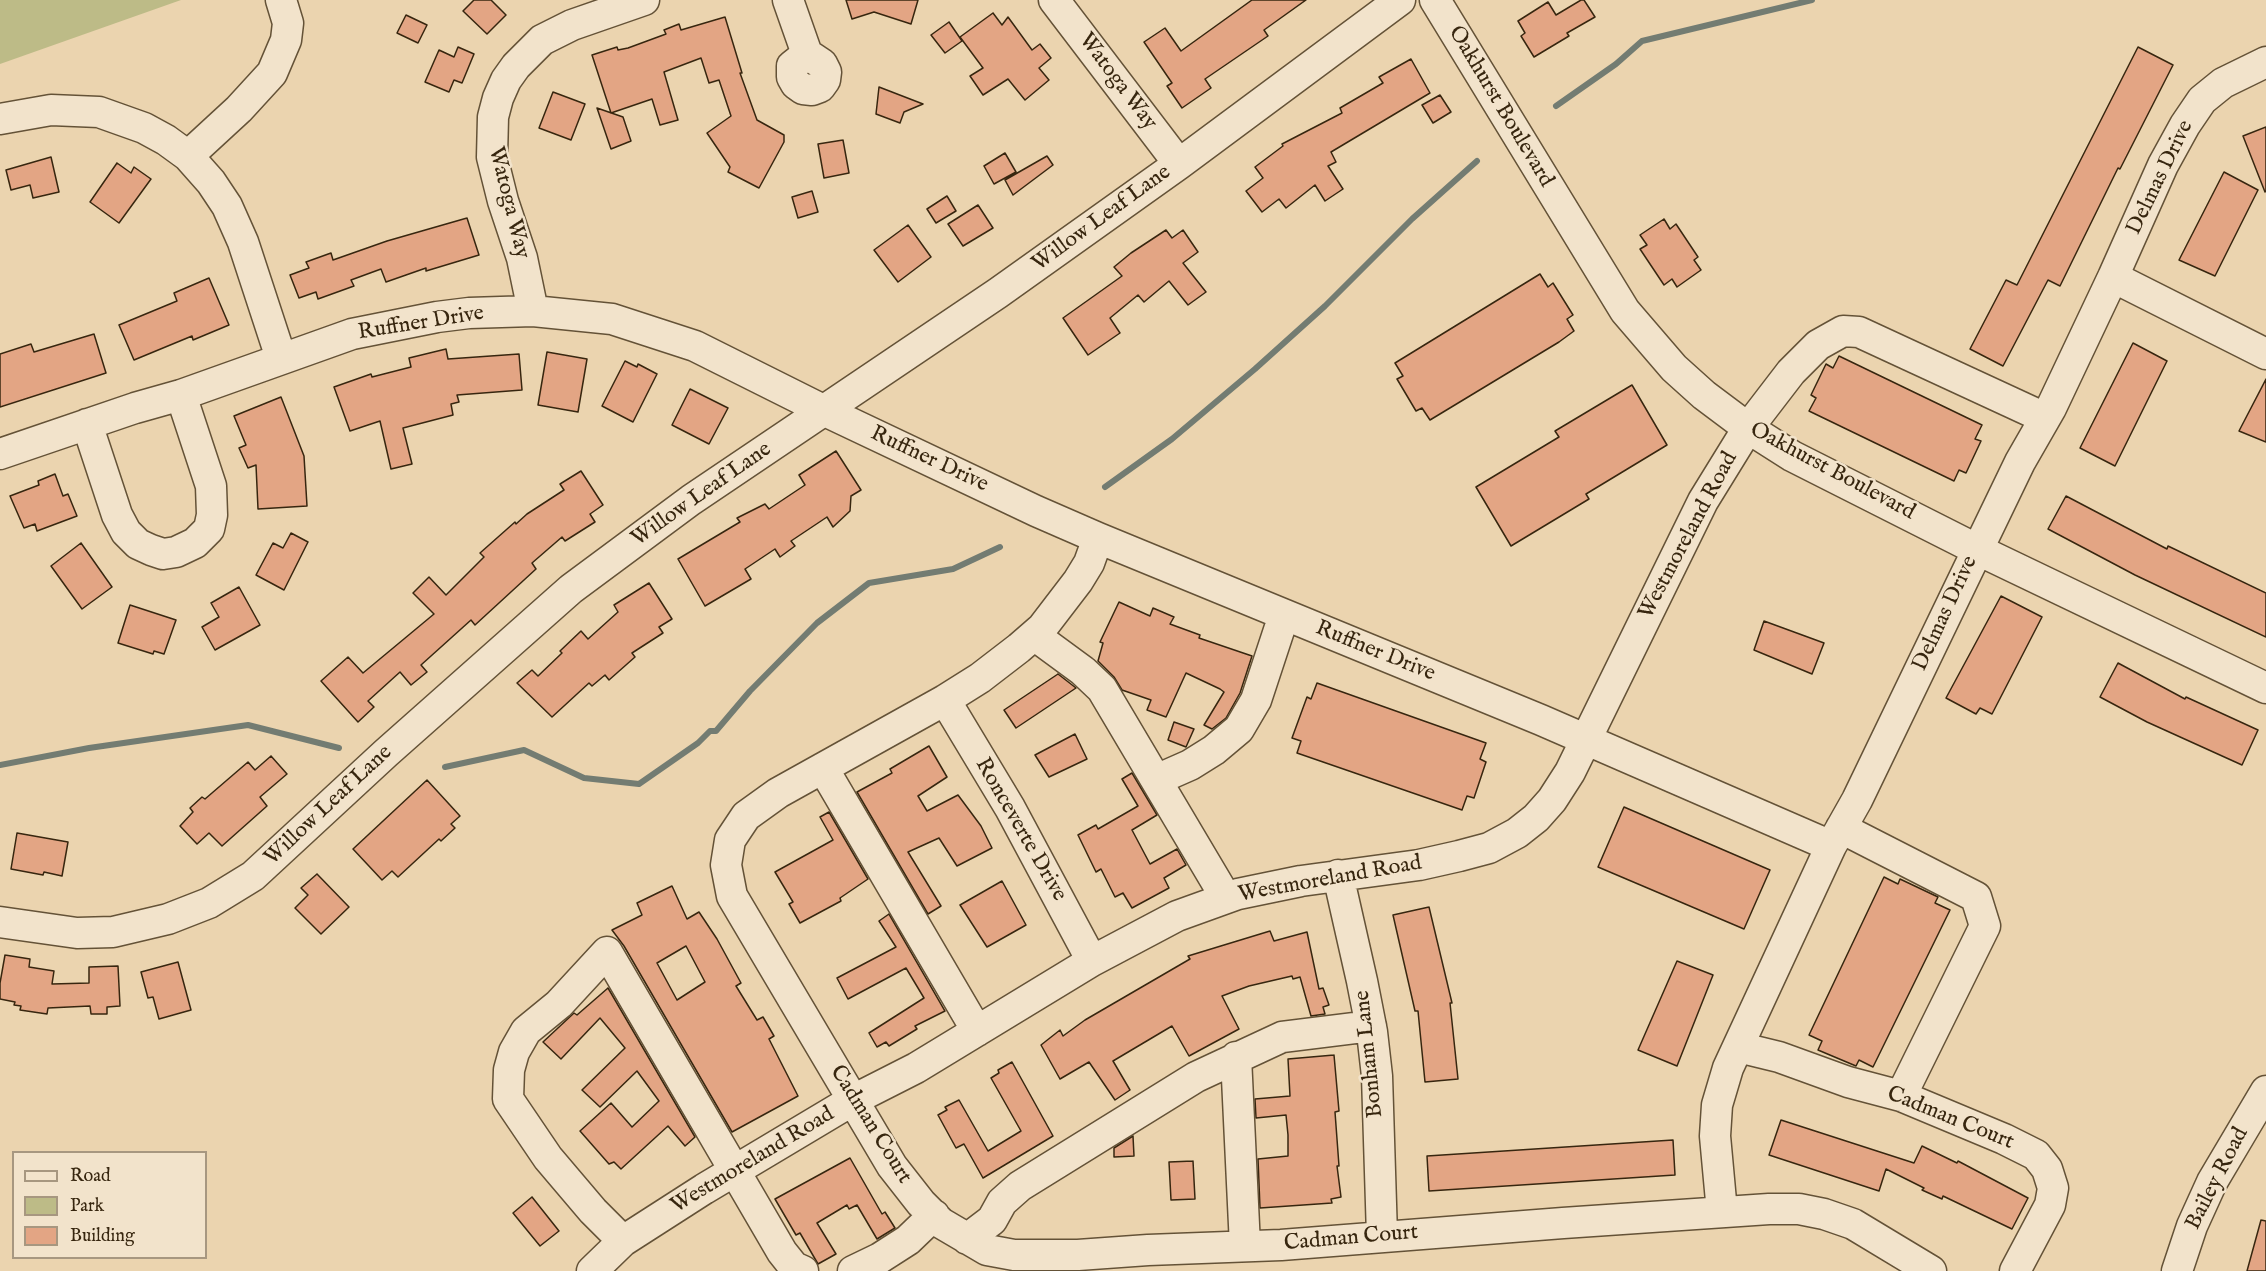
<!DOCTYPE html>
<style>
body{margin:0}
#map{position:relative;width:2266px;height:1271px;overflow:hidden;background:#ebd4af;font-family:"IM FELL English",serif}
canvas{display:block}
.legend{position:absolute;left:12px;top:1151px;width:195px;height:108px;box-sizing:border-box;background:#f2e3cb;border:2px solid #a79780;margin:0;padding:8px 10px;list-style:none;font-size:18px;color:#37260f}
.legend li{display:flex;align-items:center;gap:12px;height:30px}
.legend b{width:30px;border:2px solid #a79780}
</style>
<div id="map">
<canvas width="2266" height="1271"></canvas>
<ul class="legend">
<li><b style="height:8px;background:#f2e3cb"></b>Road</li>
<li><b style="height:16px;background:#bdbb87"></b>Park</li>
<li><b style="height:16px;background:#e3a584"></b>Building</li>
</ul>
</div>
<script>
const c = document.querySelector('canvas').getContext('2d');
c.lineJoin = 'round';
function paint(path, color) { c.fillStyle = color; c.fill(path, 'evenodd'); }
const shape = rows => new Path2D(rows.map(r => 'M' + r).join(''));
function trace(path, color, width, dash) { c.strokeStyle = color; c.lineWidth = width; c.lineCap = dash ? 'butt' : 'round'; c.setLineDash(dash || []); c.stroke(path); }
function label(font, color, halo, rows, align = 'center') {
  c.font = font + ' "IM FELL English",serif'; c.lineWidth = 5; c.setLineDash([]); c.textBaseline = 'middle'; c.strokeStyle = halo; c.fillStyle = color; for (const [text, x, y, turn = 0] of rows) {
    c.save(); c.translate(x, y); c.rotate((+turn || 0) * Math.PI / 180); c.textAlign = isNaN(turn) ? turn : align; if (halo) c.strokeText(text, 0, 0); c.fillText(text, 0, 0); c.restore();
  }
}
const green = shape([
 [0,0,181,0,0,64]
]);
const stream = shape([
 [1556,106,1616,64,1642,41,1812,0],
 [1105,487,1172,439,1255,369,1325,306,1412,219,1477,161],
 [0,765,89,748,248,725,339,748],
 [445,767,524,750,584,778,639,784,698,743,710,731,716,731,750,691,817,623,869,583,953,569,1000,547]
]);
const building = shape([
 [474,0,491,0,506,15,487,34,463,11,474,0],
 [846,0,918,0,911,24,874,12,852,19,846,0],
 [1252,0,1306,0,1264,30,1268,36,1205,79,1211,88,1182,108,1167,86,1172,83,1144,42,1165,28,1181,51,1252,0],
 [1581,0,1584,0,1595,17,1567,33,1569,36,1534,57,1521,36,1525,33,1518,21,1548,2,1556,15,1581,0],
 [993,13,1002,25,1008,17,1032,50,1040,44,1051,58,1039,68,1049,80,1025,100,1008,79,983,95,970,76,983,68,960,37,993,13],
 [406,15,427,25,418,43,397,33,406,15],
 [725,17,742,73,740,73,757,120,784,135,784,142,759,188,728,172,730,167,707,133,731,116,719,80,709,83,701,58,664,72,678,120,660,125,652,99,611,113,592,55,617,47,618,50,628,48,666,34,664,30,679,24,681,30,725,17],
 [949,22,962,41,945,53,931,35,949,22],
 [458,47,474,54,462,83,454,80,449,92,425,82,439,50,454,57,458,47],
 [2138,47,2173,65,2120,169,2118,168,2060,286,2048,280,2003,366,1970,349,2006,280,2017,285,2138,47],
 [1411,59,1430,93,1331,152,1336,162,1328,166,1343,189,1325,201,1315,185,1286,208,1279,199,1262,212,1246,191,1263,178,1255,167,1283,146,1282,144,1342,113,1340,108,1383,83,1379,77,1411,59],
 [879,87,923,104,904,112,900,123,876,114,879,87],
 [553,92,585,104,571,140,539,128,553,92],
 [1440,95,1451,112,1433,123,1422,105,1440,95],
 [597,108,623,117,631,141,611,149,597,108],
 [2266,127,2266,191,2265,192,2243,136,2266,127],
 [843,140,849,173,824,178,818,144,843,140],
 [1005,153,1016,172,994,184,984,166,1005,153],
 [1047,156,1053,165,1013,195,1005,180,1047,156],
 [51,157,59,192,33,198,30,185,11,190,6,170,51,157],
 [117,163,131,173,134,167,151,179,119,223,90,202,117,163],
 [2224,172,2258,190,2215,276,2179,260,2224,172],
 [812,191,818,212,798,218,792,197,812,191],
 [947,196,956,211,936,223,927,209,947,196],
 [978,205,993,228,963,246,948,224,978,205],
 [467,218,479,255,426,271,426,268,386,282,381,269,351,280,354,286,318,299,316,292,299,298,290,275,309,268,306,262,331,253,333,260,387,241,467,218],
 [1664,219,1670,229,1676,224,1698,257,1694,260,1701,270,1677,287,1672,279,1664,285,1640,249,1647,245,1640,235,1664,219],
 [908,225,931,257,898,282,874,250,908,225],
 [1166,230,1172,238,1183,230,1198,252,1183,263,1206,292,1188,305,1169,281,1144,302,1138,295,1110,318,1120,333,1088,355,1063,318,1122,276,1114,267,1131,253,1166,230],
 [1540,274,1548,287,1553,283,1573,315,1567,319,1574,331,1559,342,1430,420,1422,408,1416,411,1397,379,1403,376,1395,363,1540,274],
 [209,278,229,325,193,340,192,336,134,360,119,325,177,301,174,293,209,278],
 [94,334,106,373,0,407,0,354,31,344,34,352,94,334],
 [2133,343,2167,361,2115,466,2080,448,2133,343],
 [446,349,448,359,519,354,522,390,457,395,459,402,451,404,453,415,403,428,412,464,391,469,380,421,350,431,334,387,371,374,372,377,411,367,409,358,446,349],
 [547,352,587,359,578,412,538,405,547,352],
 [1839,356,1982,425,1975,439,1981,441,1966,473,1959,470,1954,481,1809,411,1816,398,1811,395,1826,364,1833,368,1839,356],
 [625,361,637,367,638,364,657,374,633,422,602,406,625,361],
 [2266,379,2266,442,2239,431,2266,379],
 [1632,385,1667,445,1586,494,1589,499,1511,546,1476,487,1559,437,1555,431,1632,385],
 [690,389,728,408,709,444,672,425,690,389],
 [281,397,304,456,307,506,258,509,256,465,248,468,239,448,246,445,234,416,281,397],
 [836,451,861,490,851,496,850,511,833,527,827,517,791,541,795,546,780,557,775,549,745,569,751,579,705,606,678,559,740,522,737,518,765,504,769,509,805,485,799,475,836,451],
 [581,471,603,505,590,514,595,522,565,541,562,537,532,563,536,569,475,625,471,620,421,665,427,672,411,685,400,672,368,701,374,707,358,722,321,681,348,657,363,673,434,614,413,593,429,577,446,595,484,557,480,553,515,522,516,524,527,514,564,490,560,484,581,471],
 [55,474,63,496,68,494,77,516,37,531,35,524,24,528,10,496,39,485,38,481,55,474],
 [2066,496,2167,549,2168,546,2266,593,2266,637,2135,575,2048,529,2066,496],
 [291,533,308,542,284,590,256,575,273,543,283,548,291,533],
 [81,543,112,587,82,609,51,566,81,543],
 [649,583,672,619,659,627,663,633,632,653,635,657,609,680,605,675,592,686,589,683,552,717,517,683,532,670,538,676,562,653,560,651,581,631,588,639,618,612,614,605,649,583],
 [239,587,260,625,215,650,202,627,219,617,211,603,239,587],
 [2001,596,2042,617,1992,714,1980,708,1976,714,1946,698,2001,596],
 [1119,602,1150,616,1153,608,1174,617,1170,624,1200,635,1199,638,1252,656,1240,693,1226,718,1212,729,1204,725,1224,692,1220,689,1186,673,1166,717,1147,710,1151,700,1122,690,1114,677,1098,661,1103,643,1100,642,1119,602],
 [130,605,176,620,164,654,154,651,153,654,118,643,130,605],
 [1764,621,1824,643,1812,674,1754,650,1764,621],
 [2118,663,2185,699,2186,697,2258,730,2242,765,2147,722,2100,697,2118,663],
 [1058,674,1076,688,1016,728,1004,710,1058,674],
 [1317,683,1486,743,1480,759,1486,762,1474,798,1467,796,1462,810,1297,753,1301,741,1292,738,1307,697,1311,699,1317,683],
 [1174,722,1194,729,1186,747,1168,740,1174,722],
 [1075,734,1087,759,1049,777,1035,755,1075,734],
 [929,746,947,777,918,796,927,811,958,795,981,826,992,848,957,866,939,838,908,852,941,906,928,914,857,792,892,773,890,769,929,746],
 [271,756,287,774,260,797,267,806,222,846,209,833,197,844,180,826,193,812,190,808,202,797,205,799,248,762,255,770,271,756],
 [1132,773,1157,815,1132,830,1150,864,1177,849,1186,865,1164,878,1169,888,1132,908,1123,893,1115,897,1101,869,1096,872,1078,835,1096,825,1098,829,1138,806,1122,779,1132,773],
 [427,780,460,816,451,824,455,828,441,841,439,839,398,877,392,871,382,880,353,849,427,780],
 [1624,807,1770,870,1744,929,1598,867,1624,807],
 [829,812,868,879,840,898,841,901,800,923,789,904,793,902,775,872,833,840,820,817,829,812],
 [17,833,68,842,62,876,44,872,43,875,11,869,17,833],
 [317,874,349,907,321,934,295,908,308,895,301,888,317,874],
 [1884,877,1898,884,1900,879,1938,897,1935,903,1950,910,1873,1067,1859,1060,1856,1066,1818,1050,1822,1041,1809,1035,1884,877],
 [1002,881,1026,925,987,947,960,905,1002,881],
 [672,886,687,919,699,912,717,939,741,983,736,986,757,1020,763,1017,774,1036,769,1039,798,1096,732,1132,624,946,612,930,642,915,637,903,672,886],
 [686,946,705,982,677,1000,657,963,686,946],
 [1429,907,1452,1003,1450,1003,1458,1079,1425,1082,1418,1011,1415,1011,1393,915,1429,907],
 [889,914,945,1011,915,1026,917,1029,889,1046,886,1042,877,1047,869,1033,924,998,906,968,848,999,837,978,896,947,879,921,889,914],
 [1270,931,1274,941,1307,932,1319,989,1323,988,1329,1005,1323,1007,1325,1014,1311,1016,1300,977,1293,979,1292,976,1249,986,1222,996,1239,1029,1189,1056,1172,1026,1113,1061,1130,1090,1115,1100,1089,1062,1060,1079,1041,1045,1060,1030,1063,1036,1085,1020,1190,959,1188,956,1270,931],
 [5,955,30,959,29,967,54,971,52,984,89,983,89,967,118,966,120,1006,107,1007,107,1014,91,1014,90,1006,48,1008,47,1014,20,1010,21,1006,14,1005,15,1002,0,999,0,983,5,955],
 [1677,961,1713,975,1677,1066,1638,1050,1677,961],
 [178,962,191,1010,159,1019,153,997,148,998,141,972,178,962],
 [608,988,695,1137,685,1146,668,1126,621,1169,614,1162,609,1164,580,1131,611,1103,632,1127,659,1101,637,1071,600,1107,582,1090,625,1048,600,1018,561,1059,543,1042,574,1013,577,1015,608,988],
 [1334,1055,1339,1111,1335,1112,1339,1166,1337,1166,1341,1197,1331,1199,1332,1203,1260,1208,1258,1159,1288,1156,1288,1135,1286,1115,1256,1118,1255,1099,1290,1096,1288,1059,1334,1055],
 [1012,1062,1053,1136,983,1178,964,1144,956,1148,938,1115,947,1110,945,1107,959,1100,988,1151,1021,1131,991,1078,999,1073,998,1070,1012,1062],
 [1781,1120,1914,1163,1922,1146,1957,1163,1958,1161,2028,1198,2012,1229,1943,1196,1942,1199,1922,1190,1924,1188,1886,1169,1879,1191,1769,1155,1781,1120],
 [1133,1136,1134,1156,1114,1157,1114,1148,1133,1136],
 [1673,1140,1675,1175,1429,1191,1427,1156,1673,1140],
 [850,1158,882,1214,885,1212,895,1228,877,1239,857,1205,849,1209,847,1205,817,1223,836,1254,818,1264,800,1233,796,1235,775,1199,850,1158],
 [1193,1161,1195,1199,1171,1200,1169,1162,1193,1161],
 [532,1197,559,1231,540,1246,513,1213,532,1197],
 [2261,1220,2266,1221,2266,1271,2247,1271,2261,1220]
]);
const minor = shape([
 [788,0,807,54,822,64,826,72,825,80,820,87,812,90,803,89,796,84,792,77,792,66,807,54],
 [1054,0,1179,164],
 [1435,0,1625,311,1674,368,1704,395,1748,428,1792,456,1976,549,2266,688],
 [0,119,51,110,99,112,144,128,166,140,188,156,211,182,227,206,243,242,281,358],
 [188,156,239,109,272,73,286,40,288,23,281,0],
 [2113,277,2266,354],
 [533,311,522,258,503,201,492,157,493,117,498,98,506,80,516,66,542,40,572,25,644,0],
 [87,424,117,515,126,532,138,544,151,550,163,554,176,552,195,543,209,529,212,515,211,486,181,395],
 [0,454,135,408,181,395,352,334,437,317,469,313,533,311,612,319,695,346,823,410,1036,511,1098,538,1541,720,1831,846],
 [1098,538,1089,563,1078,581,1042,628,1019,648,980,678,945,700,778,793,746,816,730,840,726,865,732,896,892,1166,921,1203,941,1223,987,1250,1014,1255,1078,1255,1148,1250,1281,1245,1563,1223,1769,1209,1799,1209,1824,1214,1853,1224,1931,1271],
 [1034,635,1083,671,1102,689,1226,898],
 [945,700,1010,808,1092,961],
 [823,768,977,1031],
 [1156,780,1190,765,1214,750,1239,729,1256,700,1284,615],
 [1841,828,1976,897,1985,926,1901,1096],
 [1338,875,1362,981,1372,1032,1377,1076,1382,1236],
 [0,922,77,933,113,932,168,919,209,903,253,876,386,753,571,589,691,500,998,293,1179,164,1400,0],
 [1738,1047,1779,1057,1848,1082,1901,1096,2004,1139,2036,1155,2047,1169,2053,1188,2050,1205,2015,1271],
 [1236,1057,1245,1246],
 [1722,1212,1715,1136,1717,1105,1728,1068,1831,846,1857,800,2020,462,2051,408,2113,277,2163,165,2185,125,2202,100,2223,83,2266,62],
 [967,1239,992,1220,1002,1202,1020,1186,1196,1077,1282,1037,1371,1026],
 [623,1241,593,1211,548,1158,508,1099,509,1070,514,1052,526,1031,559,1004,607,952,782,1252,794,1267,803,1271],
 [592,1271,623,1241,704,1189,853,1100,916,1068,1092,961,1177,916,1238,894,1301,881,1419,865,1459,856,1489,848,1517,833,1536,818,1552,800,1570,772,1703,501,1748,428,1791,372,1818,345,1843,331,1859,332,2045,418],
 [853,1271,880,1258,908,1240,934,1215],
 [2177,1271,2192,1226,2212,1182,2266,1091]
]);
const streetNames = [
 ["Watoga Way",1117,82,53],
 ["Oakhurst Boulevard",1500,107,59],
 ["Delmas Drive",2161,178,-64],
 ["Watoga Way",508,203,76],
 ["Willow Leaf Lane",1102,219,-36],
 ["Ruffner Drive",421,324,-9],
 ["Ruffner Drive",929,460,25],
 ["Oakhurst Boulevard",1832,472,28],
 ["Willow Leaf Lane",702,495,-35],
 ["Westmoreland Road",1689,536,-62],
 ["Delmas Drive",1946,614,-65],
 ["Ruffner Drive",1375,652,22],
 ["Willow Leaf Lane",329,806,-43],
 ["Ronceverte Drive",1020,830,60],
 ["Westmoreland Road",1330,880,-10],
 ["Bonham Lane",1370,1054,-96],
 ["Cadman Court",1950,1119,22],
 ["Cadman Court",870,1125,58],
 ["Westmoreland Road",753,1161,-31],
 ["Bailey Road",2218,1179,-63],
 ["Cadman Court",1351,1239,-5]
];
paint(green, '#bdbb87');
trace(stream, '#737c72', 6);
paint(building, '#e3a584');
trace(building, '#37260f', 1.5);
trace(minor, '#645237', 33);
trace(minor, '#f2e3cb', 30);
label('22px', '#37260f', '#f2e3cb', streetNames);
</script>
